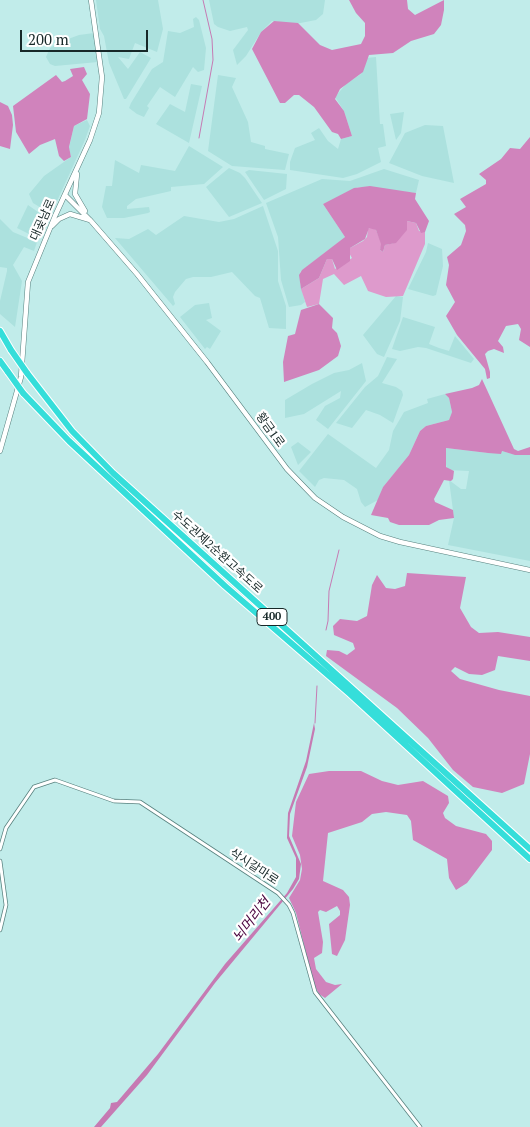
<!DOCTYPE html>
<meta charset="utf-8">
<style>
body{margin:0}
#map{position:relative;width:530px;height:1127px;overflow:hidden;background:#c1ecea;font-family:"PT Serif",serif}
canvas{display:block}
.scale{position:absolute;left:20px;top:30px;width:128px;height:22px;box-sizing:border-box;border:2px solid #172828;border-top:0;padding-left:6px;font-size:15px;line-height:18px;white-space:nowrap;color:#172828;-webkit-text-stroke:4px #fff;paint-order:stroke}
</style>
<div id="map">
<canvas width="530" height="1127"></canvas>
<div class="scale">200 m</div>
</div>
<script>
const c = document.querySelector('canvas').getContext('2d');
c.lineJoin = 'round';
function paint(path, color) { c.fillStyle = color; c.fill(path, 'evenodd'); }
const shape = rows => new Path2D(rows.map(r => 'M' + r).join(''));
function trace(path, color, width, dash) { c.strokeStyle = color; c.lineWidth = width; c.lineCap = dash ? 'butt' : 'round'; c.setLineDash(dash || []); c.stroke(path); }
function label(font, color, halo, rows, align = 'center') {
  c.font = font + ' "PT Serif","Noto Sans KR",serif'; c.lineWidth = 4.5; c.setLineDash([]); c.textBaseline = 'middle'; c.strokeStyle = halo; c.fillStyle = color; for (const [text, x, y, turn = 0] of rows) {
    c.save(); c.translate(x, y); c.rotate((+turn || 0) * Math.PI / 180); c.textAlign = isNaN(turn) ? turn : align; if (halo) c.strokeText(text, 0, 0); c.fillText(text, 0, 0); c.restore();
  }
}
const built = shape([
 [96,0,158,0,163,29,157,52,135,43,129,59,118,57,128,69,140,52,151,58,126,99,124,99,109,63,104,36,100,29],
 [209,0,325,0,323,14,316,20,295,24,272,21,261,32,246,56,237,65,233,50,248,30,247,27,230,31,218,27,214,24],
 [196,17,199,20,206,48,204,70,198,72,193,67,175,97,160,87,147,106,149,108,144,117,137,114,129,108,131,103,152,69,163,62,168,31,180,33,194,27,193,19],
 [94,33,98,62,55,66,50,64,46,57,50,48,60,42,79,35],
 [376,57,380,124,383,124,386,146,378,148,381,162,357,174,343,178,290,170,290,162,295,148,315,140,311,133,319,128,328,141,338,149,341,139,352,136,344,111,335,97,346,84,361,74,366,58],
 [218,75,236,78,232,87,248,122,251,142,265,146,265,149,289,154,285,170,232,166,208,151],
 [191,84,202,86,189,143,156,124,170,104,185,112],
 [404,112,401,133,396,140,390,114],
 [87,120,90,126,85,140,52,212,43,209,33,203,29,194,44,176,71,157,69,148,74,126],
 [425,125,443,126,454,183,422,176,389,163,405,133],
 [189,146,223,167,204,184,171,187,171,191,136,199,127,206,127,209,149,207,150,212,148,213,124,218,107,218,102,207,106,186,112,186,115,160,139,173,141,165,175,171],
 [229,168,240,173,245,178,262,203,229,217,206,187],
 [384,169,419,180,416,193,358,187,323,204,345,237,300,272,300,283,305,302,301,305,289,307,281,280,278,237,266,203,322,179,350,181],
 [249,170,287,174,286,189,264,200,245,172],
 [28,205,48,219,39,239,17,228],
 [263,206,278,251,278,281,286,306,286,329,269,328,260,298,255,296,232,272,211,277,193,277,186,279,175,292,173,297,175,304,173,306,115,238,129,239,148,229,156,235,184,216,219,222,234,219],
 [0,219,13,232,37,242,34,251,24,247,13,265,22,281,15,327,0,314,0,301,7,271,7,268,0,267],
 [428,243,442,249,443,266,436,295,433,296,408,289,426,252],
 [396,296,403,297,400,321,384,357,377,354,363,335],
 [209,303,212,318,206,320,221,331,210,349,207,347,205,349,180,317,195,305],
 [403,317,435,327,429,344,439,348,449,351,455,336,474,359,471,363,426,348,418,347,400,351,392,349],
 [387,357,397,359,382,383,396,387,402,391,403,395,393,423,380,415,366,410,352,428,336,423,365,387,378,376],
 [362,363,366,381,328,429,316,420,325,406,340,398,341,391,304,414,285,418,285,400,312,384,334,373,349,370],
 [445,394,449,398,452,412,449,420,426,426,420,431,409,455,383,487,378,500,365,507,361,502,357,489,344,480,324,478,319,480,315,487,299,471,328,434,376,468,389,450,393,431,404,412,428,403,427,399],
 [298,442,311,452,298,465,291,447],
 [446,448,488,453,502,451,512,454,530,455,530,561,448,545,454,518,449,480,461,489,466,489,469,471,447,470,445,458]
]);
const green = shape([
 [407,221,416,223,419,231,425,232,425,244,403,296,386,297,368,291,361,276,344,285,334,274,323,279,319,304,307,307,301,289,319,278,327,259,332,259,335,269,352,258,349,253,350,248,363,241,367,237,368,229,371,227,376,230,382,244,380,250,383,252,385,245,394,243,407,229]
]);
const forest = shape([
 [349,0,407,0,408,9,415,15,444,0,444,10,441,25,434,34,411,41,393,53,369,55,363,72,340,89,335,99,344,111,352,136,341,139,338,134,332,132,314,107,299,95,294,95,285,103,280,103,252,49,261,32,274,21,298,23,320,45,332,50,361,44,365,36,365,23,356,13],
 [84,67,87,74,82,80,90,94,87,119,74,126,69,147,71,157,64,161,59,156,55,139,40,145,29,154,16,132,13,106,56,75,62,82,65,81,73,76,70,69],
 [0,102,8,106,12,115,13,125,10,149,0,146],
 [530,137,530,347,519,340,521,329,518,324,506,326,498,341,503,347,504,353,494,349,488,351,485,354,490,372,490,378,487,379,485,369,457,335,446,316,455,302,446,285,449,265,447,257,461,245,466,231,465,225,454,214,466,207,460,199,486,184,486,180,479,174,501,159,510,148,520,149],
 [370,186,416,193,415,199,429,221,425,232,421,233,416,223,407,221,407,230,396,243,385,245,383,252,380,250,381,244,376,230,369,228,365,239,350,248,350,261,337,270,332,259,327,259,319,278,301,289,299,275,302,270,345,237,323,204,354,188],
 [319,304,333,318,332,328,337,333,341,346,338,356,319,370,284,382,283,362,288,336,295,334,301,310],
 [482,379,514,449,518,451,530,447,530,455,515,455,502,451,501,454,488,453,446,448,446,467,454,471,453,479,451,481,444,480,434,499,435,502,453,510,454,518,439,520,429,525,399,525,390,522,388,518,371,515,383,487,409,455,420,431,426,426,449,420,452,412,449,398,445,394,472,388,479,385],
 [407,573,466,577,460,608,471,627,479,633,498,632,530,637,530,661,498,656,495,670,482,675,469,674,455,667,451,671,460,679,499,690,530,696,530,754,524,784,502,793,473,787,453,770,428,738,397,708,326,656,327,650,339,651,347,655,355,649,353,643,334,635,333,626,340,619,357,621,367,616,372,585,377,575,386,588,395,589,405,586],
 [329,771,361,771,382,781,398,785,423,781,448,796,449,803,443,813,445,818,456,826,486,834,492,841,492,850,467,883,456,890,449,878,447,859,413,840,411,821,407,815,386,812,372,814,362,822,328,833,323,881,343,890,349,897,350,905,345,940,337,956,332,954,329,924,340,915,340,911,337,906,326,912,320,910,318,912,323,942,322,953,314,958,316,969,326,982,335,985,342,984,325,998,319,994,314,985,296,913,289,898,300,880,302,869,300,855,292,836,296,802,309,774]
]);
const water = shape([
 [314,723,315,729,307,767,290,814,289,836,301,864,299,879,293,889,215,983,147,1075,101,1127,94,1127,110,1108,111,1103,117,1102,123,1095,158,1054,225,964,287,893,296,877,296,858,287,838,288,813,306,761]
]);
const stream = shape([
 [199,138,213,60,212,39,203,0],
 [326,630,328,621,329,591,339,550],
 [315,723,317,686]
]);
const minor = shape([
 [0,849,6,828,34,787,55,780,114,801,140,802,278,893,289,905,293,913,315,992,420,1127],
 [0,861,6,905,0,930]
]);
const tertiary = shape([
 [77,174,75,194,85,211],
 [65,195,91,221,137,274,207,362,287,469,315,498,343,517,380,536,400,542,530,570],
 [52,226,59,219,70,214,90,220],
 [0,451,21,377,28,282,55,216,90,140,99,113,102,77,91,0]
]);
const motorway = shape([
 [0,331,11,350],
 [0,361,8,372],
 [27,373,72,431,113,473,530,849],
 [23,393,69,441,225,586,350,694,530,859]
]);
const motorwayBridge = shape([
 [11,350,27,373],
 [8,372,23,393]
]);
const shields = [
 [272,617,30]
];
const shieldNames = [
 ["400",272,617]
];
const streetNames = [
 ["대곶남로",43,220,-66],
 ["황금1로",270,430,54],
 ["수도권제2순환고속도로",217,552,42],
 ["삭시갈마로",254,867,33]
];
const waterNames = [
 ["뇌머리천",252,920,-52]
];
paint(built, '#ace1de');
paint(green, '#de9acc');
paint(forest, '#d083bc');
paint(water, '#c67ab3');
trace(stream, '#c67ab3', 1);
trace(minor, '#57807e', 4.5);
trace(tertiary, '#57807e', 5.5);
trace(motorway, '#fff', 8);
trace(minor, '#fff', 3);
trace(tertiary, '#fff', 4.5);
trace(motorway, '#35deda', 6);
trace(motorwayBridge, '#fff', 8, []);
trace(motorwayBridge, '#35deda', 6);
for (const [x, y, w] of shields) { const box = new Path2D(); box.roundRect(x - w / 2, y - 8.5, w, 17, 4); c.fillStyle = '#fff'; c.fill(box); trace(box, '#172828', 1); }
label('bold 11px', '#172828', null, shieldNames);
label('12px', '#172828', '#fff', streetNames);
label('italic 14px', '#4a033e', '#fff', waterNames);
</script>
